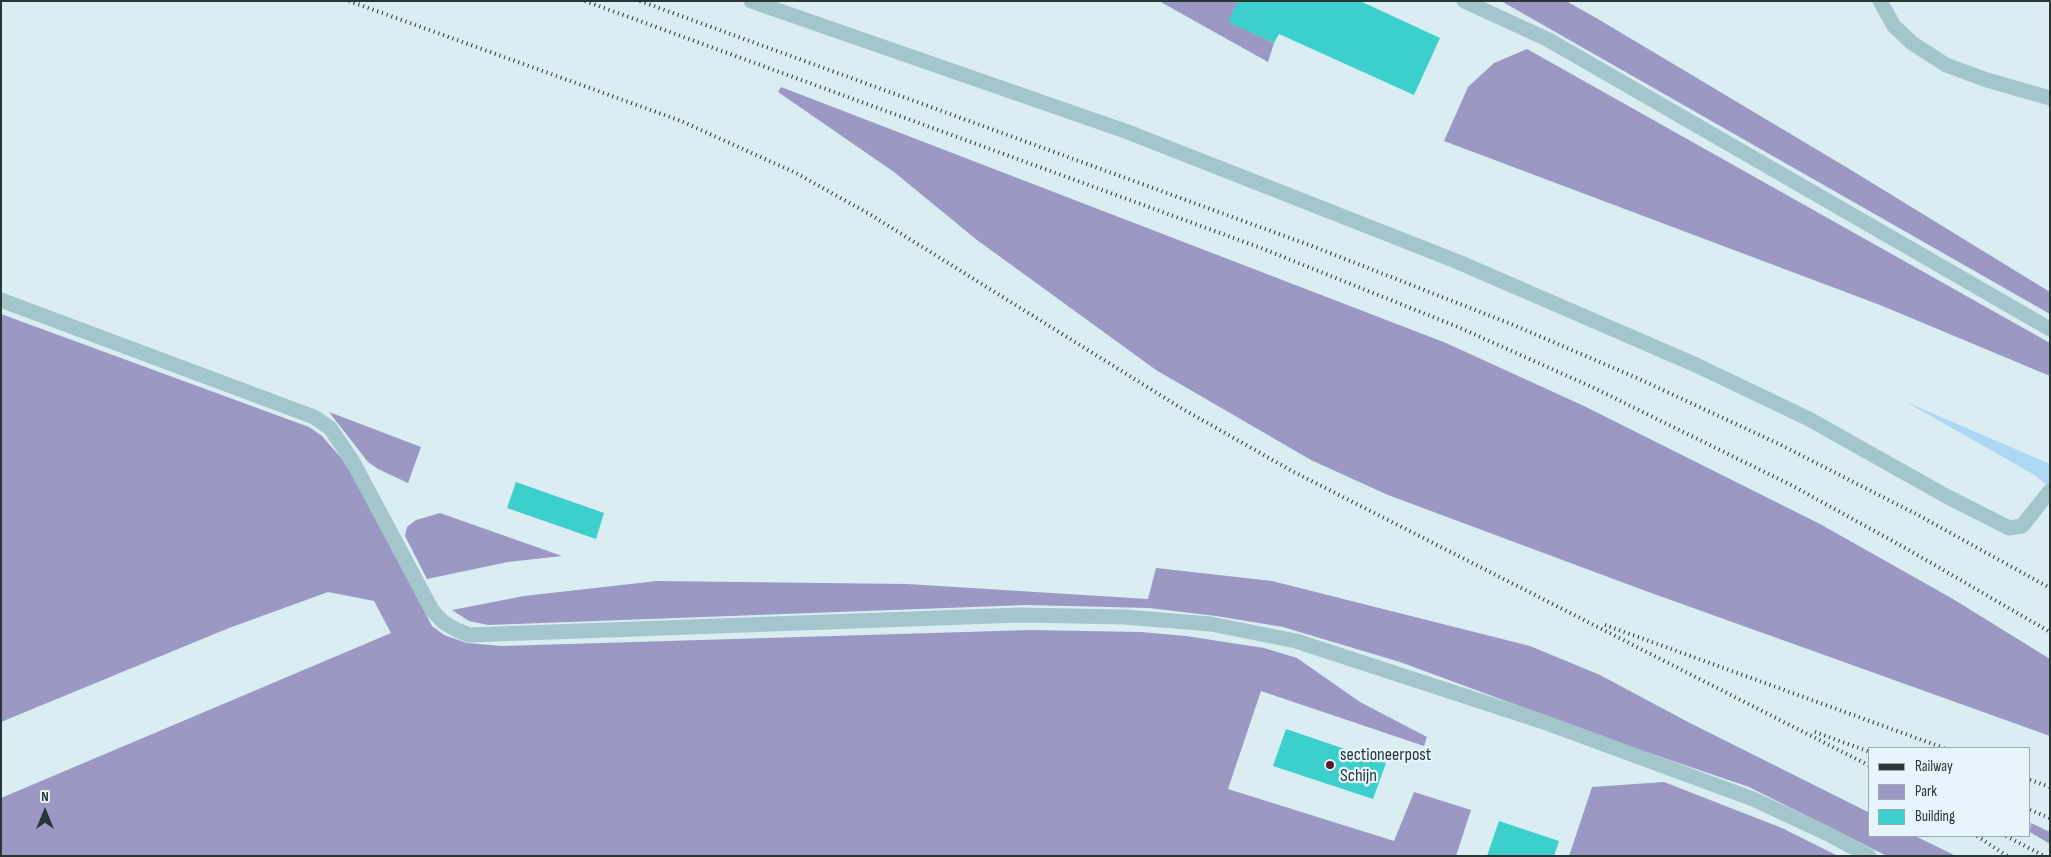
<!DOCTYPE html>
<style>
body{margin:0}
#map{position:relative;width:2051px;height:857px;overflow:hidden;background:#daedf3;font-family:"Sofia Sans Condensed",sans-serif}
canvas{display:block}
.frame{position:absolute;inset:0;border:2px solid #273737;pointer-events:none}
.legend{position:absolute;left:1868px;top:747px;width:162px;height:90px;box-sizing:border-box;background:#e6f5fb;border:1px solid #9aa9ad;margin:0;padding:6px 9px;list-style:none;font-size:15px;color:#273737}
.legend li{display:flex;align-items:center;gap:10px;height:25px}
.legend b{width:25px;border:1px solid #9aa9ad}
.north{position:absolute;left:20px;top:787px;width:50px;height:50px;-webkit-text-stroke:4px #e6f5fb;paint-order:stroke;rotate:0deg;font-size:14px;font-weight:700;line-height:20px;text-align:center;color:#273737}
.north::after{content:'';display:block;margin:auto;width:18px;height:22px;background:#273737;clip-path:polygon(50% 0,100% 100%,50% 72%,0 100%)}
</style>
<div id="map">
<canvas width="2051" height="857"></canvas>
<div class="frame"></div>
<ul class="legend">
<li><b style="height:6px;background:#273737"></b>Railway</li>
<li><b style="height:14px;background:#9b98c4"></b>Park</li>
<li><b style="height:14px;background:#3ccfcb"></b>Building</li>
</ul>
<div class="north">N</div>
</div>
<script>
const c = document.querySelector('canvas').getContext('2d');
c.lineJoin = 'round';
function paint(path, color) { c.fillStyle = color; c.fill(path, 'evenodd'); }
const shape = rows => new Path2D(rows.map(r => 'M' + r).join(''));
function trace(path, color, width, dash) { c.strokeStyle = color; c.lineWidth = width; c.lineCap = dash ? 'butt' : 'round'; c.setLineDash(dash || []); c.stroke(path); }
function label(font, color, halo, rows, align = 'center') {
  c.font = font + ' "Sofia Sans Condensed",sans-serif'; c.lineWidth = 4.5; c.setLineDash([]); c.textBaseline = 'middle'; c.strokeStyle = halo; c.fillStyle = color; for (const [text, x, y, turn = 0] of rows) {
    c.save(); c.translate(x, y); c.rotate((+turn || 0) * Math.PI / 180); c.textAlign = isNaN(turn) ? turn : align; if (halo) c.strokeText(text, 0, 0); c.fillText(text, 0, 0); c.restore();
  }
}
const green = shape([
 [1159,1,1238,1,1229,22,1274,43,1268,62],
 [1501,1,1566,1,1598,19,1851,170,2050,292,2050,314],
 [1527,49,2050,343,2050,376,1880,305,1444,141,1468,87,1494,63],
 [781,87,1446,343,1584,406,1820,524,1953,599,2050,659,2050,736,1643,590,1388,495,1311,460,1156,370,977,240,894,172,778,92],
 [1,314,309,427,322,436,342,459,357,482,432,626,444,635,467,643,502,646,1031,630,1141,632,1186,636,1264,648,1297,658,1360,702,1427,737,1424,746,1261,691,1228,789,1394,841,1414,792,1471,810,1456,856,1,856,1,798,391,633,374,601,328,592,229,628,1,722],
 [329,412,421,447,408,483,378,469,368,462],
 [440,513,562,556,508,562,427,579,405,536,407,527,416,520],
 [1156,568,1272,581,1530,646,1600,675,1688,722,1870,813,1870,836,1915,836,1956,856,1887,856,1749,787,1617,742,1400,662,1283,627,1216,616,1149,608,1027,605,488,625,469,621,452,610,524,596,657,581,907,584,1148,599],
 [1664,782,1782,828,1838,856,1569,856,1592,787],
 [2031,823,2050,832,2050,844,2030,832]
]);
const sand = shape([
 [1906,402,2050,464,2050,487,2033,474]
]);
const building = shape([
 [1238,1,1360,1,1440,38,1414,95,1279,34,1274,43,1228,22],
 [516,482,604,513,596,539,507,508],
 [1286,729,1386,763,1373,799,1273,766],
 [1499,821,1559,841,1554,856,1487,856]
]);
const lane = shape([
 [751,1,1128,132,1456,261,1696,365,1809,419,1946,496,2009,528,2022,526,2050,491],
 [1464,1,1547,39,2050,329],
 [1880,1,1894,26,1912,43,1946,65,1987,80,2050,98],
 [1,300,314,417,330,428,353,462,432,610,443,622,457,630,469,635,1021,615,1124,617,1211,624,1296,641,1541,721,1753,799,1828,834,1869,856]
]);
const rail = shape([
 [349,1,681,121,796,173,871,215,1181,408,1292,471,1870,766],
 [585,1,1261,248,1458,327,1592,387,1793,486,1907,549,2050,632],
 [640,1,1312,246,1511,324,1637,378,1779,444,1918,515,2050,588],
 [1605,625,1944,748],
 [1815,732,1870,752],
 [2030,780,2050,787],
 [2030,810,2050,818],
 [1977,836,2007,856],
 [2006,836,2044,856]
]);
const markers = [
 [1330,765,5,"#5c1927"]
];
const poiNames = [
 ["sectioneerpost",1340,755],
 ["Schijn",1340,776]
];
paint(green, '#9b98c4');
paint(sand, '#add7f2');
paint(building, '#3ccfcb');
trace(lane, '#a5c5cc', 15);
trace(rail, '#273737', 4, [1, 4]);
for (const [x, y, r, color] of markers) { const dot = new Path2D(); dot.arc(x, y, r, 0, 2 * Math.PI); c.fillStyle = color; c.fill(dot); trace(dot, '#e6f5fb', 2); }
label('18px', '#273737', '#e6f5fb', poiNames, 'left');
</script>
